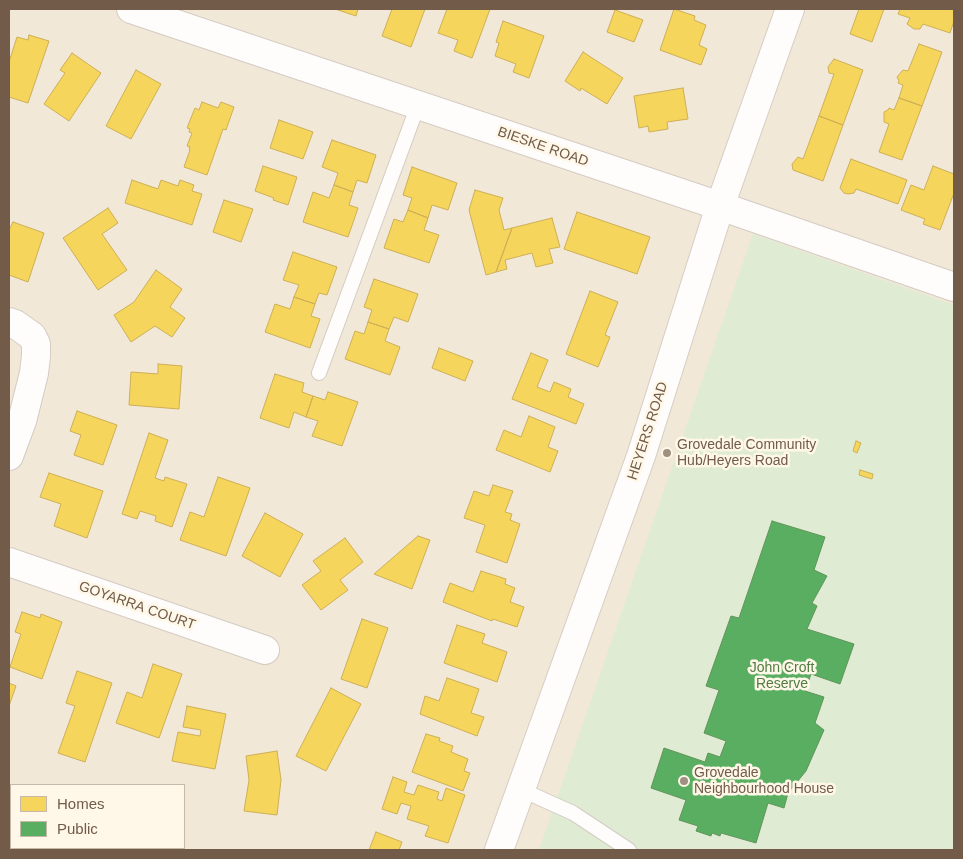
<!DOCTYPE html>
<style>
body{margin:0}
#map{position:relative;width:963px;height:859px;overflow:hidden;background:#f5f1e8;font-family:Arial,sans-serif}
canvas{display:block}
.frame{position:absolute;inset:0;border:10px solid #725b49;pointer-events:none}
.legend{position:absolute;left:10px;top:784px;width:175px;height:65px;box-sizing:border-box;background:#fff8e8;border:1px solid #c7b9a8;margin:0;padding:6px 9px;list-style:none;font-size:15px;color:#725b49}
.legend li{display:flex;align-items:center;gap:10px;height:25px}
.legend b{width:25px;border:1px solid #c7b9a8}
</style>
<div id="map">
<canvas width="963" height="859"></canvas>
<div class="frame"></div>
<ul class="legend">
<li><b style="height:14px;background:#f6d55c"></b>Homes</li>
<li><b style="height:14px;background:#5aae61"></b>Public</li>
</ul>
</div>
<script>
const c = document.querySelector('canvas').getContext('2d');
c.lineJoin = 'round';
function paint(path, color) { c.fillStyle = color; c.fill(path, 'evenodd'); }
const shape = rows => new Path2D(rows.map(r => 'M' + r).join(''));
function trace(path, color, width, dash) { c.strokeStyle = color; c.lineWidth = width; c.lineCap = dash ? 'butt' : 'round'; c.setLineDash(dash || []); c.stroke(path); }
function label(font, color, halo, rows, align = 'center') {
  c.font = font + ' Arial,sans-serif'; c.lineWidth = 5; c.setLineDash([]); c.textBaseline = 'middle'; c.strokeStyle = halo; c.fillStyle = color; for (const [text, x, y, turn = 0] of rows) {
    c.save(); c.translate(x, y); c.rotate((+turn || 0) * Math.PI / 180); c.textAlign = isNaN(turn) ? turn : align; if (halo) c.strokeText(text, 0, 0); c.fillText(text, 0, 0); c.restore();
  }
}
const residential = shape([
 [9,9,954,9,954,850,9,850],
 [11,785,184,785,184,848,11,848]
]);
const green = shape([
 [753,234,954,305,954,850,539,850]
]);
const homes = shape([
 [335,9,358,9,356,16,335,9],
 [392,9,425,9,411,47,382,36,392,9],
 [447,9,490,9,472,58,454,51,458,40,438,33,447,9],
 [674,9,695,16,694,20,706,25,699,45,707,49,701,65,660,50,674,9],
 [859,9,884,9,872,42,850,34,859,9],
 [900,9,954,9,954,21,950,33,923,24,920,29,914,29,907,24,910,18,898,14,900,9],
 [615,10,643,20,634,42,607,32,615,10],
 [503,21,544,36,529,78,513,72,516,64,495,56,499,43,496,42,503,21],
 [29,35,49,41,28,103,9,97,9,62,17,37,28,40,29,35],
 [919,44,942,52,922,106,899,98,903,85,898,83,899,81,897,77,903,70,908,71,919,44],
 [583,52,623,78,607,104,581,88,580,91,565,81,583,52],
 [72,53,101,73,69,121,44,104,65,73,60,70,72,53],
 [834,59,863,70,843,125,819,116,834,74,829,73,828,67,834,59],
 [136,70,161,84,131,139,106,126,136,70],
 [683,88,688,119,667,122,668,129,649,132,648,126,639,128,634,96,683,88],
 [899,98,922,106,902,160,879,152,889,124,884,122,884,112,888,110,889,108,894,110,899,98],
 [202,102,218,108,221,102,234,107,226,130,223,129,207,175,184,167,190,150,189,149,190,147,187,146,192,133,189,132,190,129,187,128,195,108,199,110,202,102],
 [819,116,843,125,823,181,793,170,792,164,798,157,803,159,819,116],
 [279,120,313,132,303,159,270,148,279,120],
 [332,140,376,155,367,183,357,180,353,192,334,185,338,173,322,167,332,140],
 [851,159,907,180,898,204,856,189,854,193,848,194,844,193,840,188,851,159],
 [263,166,297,177,288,205,273,200,274,198,255,191,263,166],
 [933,166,954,174,954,193,940,230,923,224,925,219,901,210,911,185,924,190,933,166],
 [412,167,457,183,448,210,432,205,428,218,408,210,412,198,403,195,412,167],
 [132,180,158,189,161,180,178,186,180,180,194,185,192,191,202,194,192,225,125,203,132,180],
 [334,185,353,192,349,205,358,208,348,237,303,222,313,192,329,198,334,185],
 [475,190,503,198,499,210,504,230,512,228,496,272,486,275,469,210,475,190],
 [224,200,253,209,241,242,213,232,224,200],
 [108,208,118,223,102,234,127,270,98,290,63,238,108,208],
 [408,210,428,218,424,230,439,235,429,263,384,248,394,219,403,222,408,210],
 [577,212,650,237,637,274,564,249,577,212],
 [552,218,560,247,549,249,553,263,536,267,532,253,505,260,507,269,496,272,512,228,552,218],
 [13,222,44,233,28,282,9,275,9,230,13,222],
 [293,252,337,267,327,295,319,293,315,304,294,297,299,285,283,280,293,252],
 [156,270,182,289,170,307,185,318,172,337,155,326,131,342,114,315,134,302,156,270],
 [374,279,418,294,408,322,394,317,389,329,368,322,372,310,364,307,374,279],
 [590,291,618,302,605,335,610,337,598,367,566,354,590,291],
 [294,297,315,304,311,316,320,319,310,348,265,332,275,304,290,309,294,297],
 [368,322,389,329,385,341,400,347,390,375,345,359,355,331,364,334,368,322],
 [439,348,473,361,465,381,432,368,439,348],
 [531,353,548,360,537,387,550,392,554,382,571,389,568,397,584,404,576,424,512,399,531,353],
 [158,364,182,366,179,409,129,405,131,372,158,374,158,364],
 [275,374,304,383,302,392,313,396,306,417,294,412,289,428,260,418,275,374],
 [328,392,358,402,342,446,312,436,318,421,306,417,313,396,325,400,328,392],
 [77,411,117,425,103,465,74,455,81,435,70,431,77,411],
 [529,416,555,427,548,447,558,451,550,472,496,450,504,430,521,437,529,416],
 [149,433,168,440,155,478,164,481,165,477,187,484,172,527,155,521,156,516,140,511,137,519,122,514,149,433],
 [856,441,861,443,857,453,853,451,856,441],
 [860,470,873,474,872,479,859,475,860,470],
 [49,473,103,491,87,538,54,526,61,504,40,497,49,473],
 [218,477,250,488,226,556,180,540,190,512,204,517,218,477],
 [493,485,513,491,505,512,512,514,510,520,520,524,507,563,476,552,485,525,464,518,474,491,489,496,493,485],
 [265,513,303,534,280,577,242,556,265,513],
 [418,536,430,540,412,589,374,574,418,536],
 [345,538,363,562,340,580,348,590,321,610,302,585,321,571,313,561,345,538],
 [481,571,506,579,505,584,515,588,510,602,524,607,517,627,493,619,492,621,443,602,450,583,473,592,481,571],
 [22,612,40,618,41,614,62,622,42,679,10,667,21,634,15,632,22,612],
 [362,619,388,628,367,688,341,679,362,619],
 [457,625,485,634,482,643,507,652,497,682,444,663,457,625],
 [153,664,182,674,159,738,116,723,127,692,142,698,153,664],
 [77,671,112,683,85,762,58,753,75,706,66,703,77,671],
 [447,678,479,689,471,713,484,717,477,736,420,714,425,696,439,701,447,678],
 [9,683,16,686,9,706,9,683],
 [331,688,361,704,326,771,296,756,331,688],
 [187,706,226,714,215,769,172,761,178,732,200,736,201,730,183,727,187,706],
 [426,734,440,738,439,741,453,746,451,752,468,759,464,771,470,773,463,791,412,772,426,734],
 [277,751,281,780,277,815,244,811,249,780,246,756,277,751],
 [393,777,407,782,404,792,414,795,418,785,439,792,437,799,442,801,446,788,465,795,448,843,425,836,429,826,407,819,411,806,401,803,397,814,382,809,393,777],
 [376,832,402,842,399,850,369,850,376,832],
 [11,839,11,848,55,848,55,850,9,850,9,846,11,839],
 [67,848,100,850,67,850,67,848]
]);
const public = shape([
 [772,521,825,537,814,570,827,576,812,603,817,606,807,629,854,644,840,684,811,674,805,691,824,697,815,723,824,730,806,771,788,793,784,808,768,803,756,843,721,833,720,836,712,833,711,836,696,831,698,826,679,820,686,800,651,788,664,748,705,762,708,753,720,757,726,741,704,733,719,690,706,686,731,616,739,618,772,521]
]);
const lane = shape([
 [319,373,418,105],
 [522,790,573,813,629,850]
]);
const street = shape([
 [131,9,720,206,954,287],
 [9,322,15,324,32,336,36,344,36,356,34,373,22,421,9,456],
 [9,562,265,650]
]);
const secondary = shape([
 [499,850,641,456,720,206,790,9]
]);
const markers = [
 [667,453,5,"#a09081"],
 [684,781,5,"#a09081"]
];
const streetNames = [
 ["BIESKE ROAD",543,147,19],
 ["HEYERS ROAD",648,431,-72],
 ["GOYARRA COURT",137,606,19]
];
const poiNames = [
 ["Grovedale Community",677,445],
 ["Hub/Heyers Road",677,461],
 ["Grovedale",694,773],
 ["Neighbourhood House",694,789]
];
const parkNames = [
 ["John Croft",782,668],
 ["Reserve",782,684]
];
paint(residential, '#f1e8d8');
paint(green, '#dfecd3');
paint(homes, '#f6d55c');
trace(homes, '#ceb056', 1);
paint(public, '#5aae61');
trace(public, '#61955a', 1);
trace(lane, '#d4ccc3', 16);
trace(street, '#d4ccc3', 30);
trace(secondary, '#d6cdc4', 30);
trace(lane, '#fefdfc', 14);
trace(street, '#fefdfc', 28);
trace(secondary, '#fefdfc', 28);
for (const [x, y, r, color] of markers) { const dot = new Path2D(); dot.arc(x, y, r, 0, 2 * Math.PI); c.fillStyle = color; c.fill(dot); trace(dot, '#fff8e8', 2); }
label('14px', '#725b49', '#fff8e8', streetNames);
label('14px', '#725b49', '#fff8e8', poiNames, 'left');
label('14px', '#507d44', '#fff8e8', parkNames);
</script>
